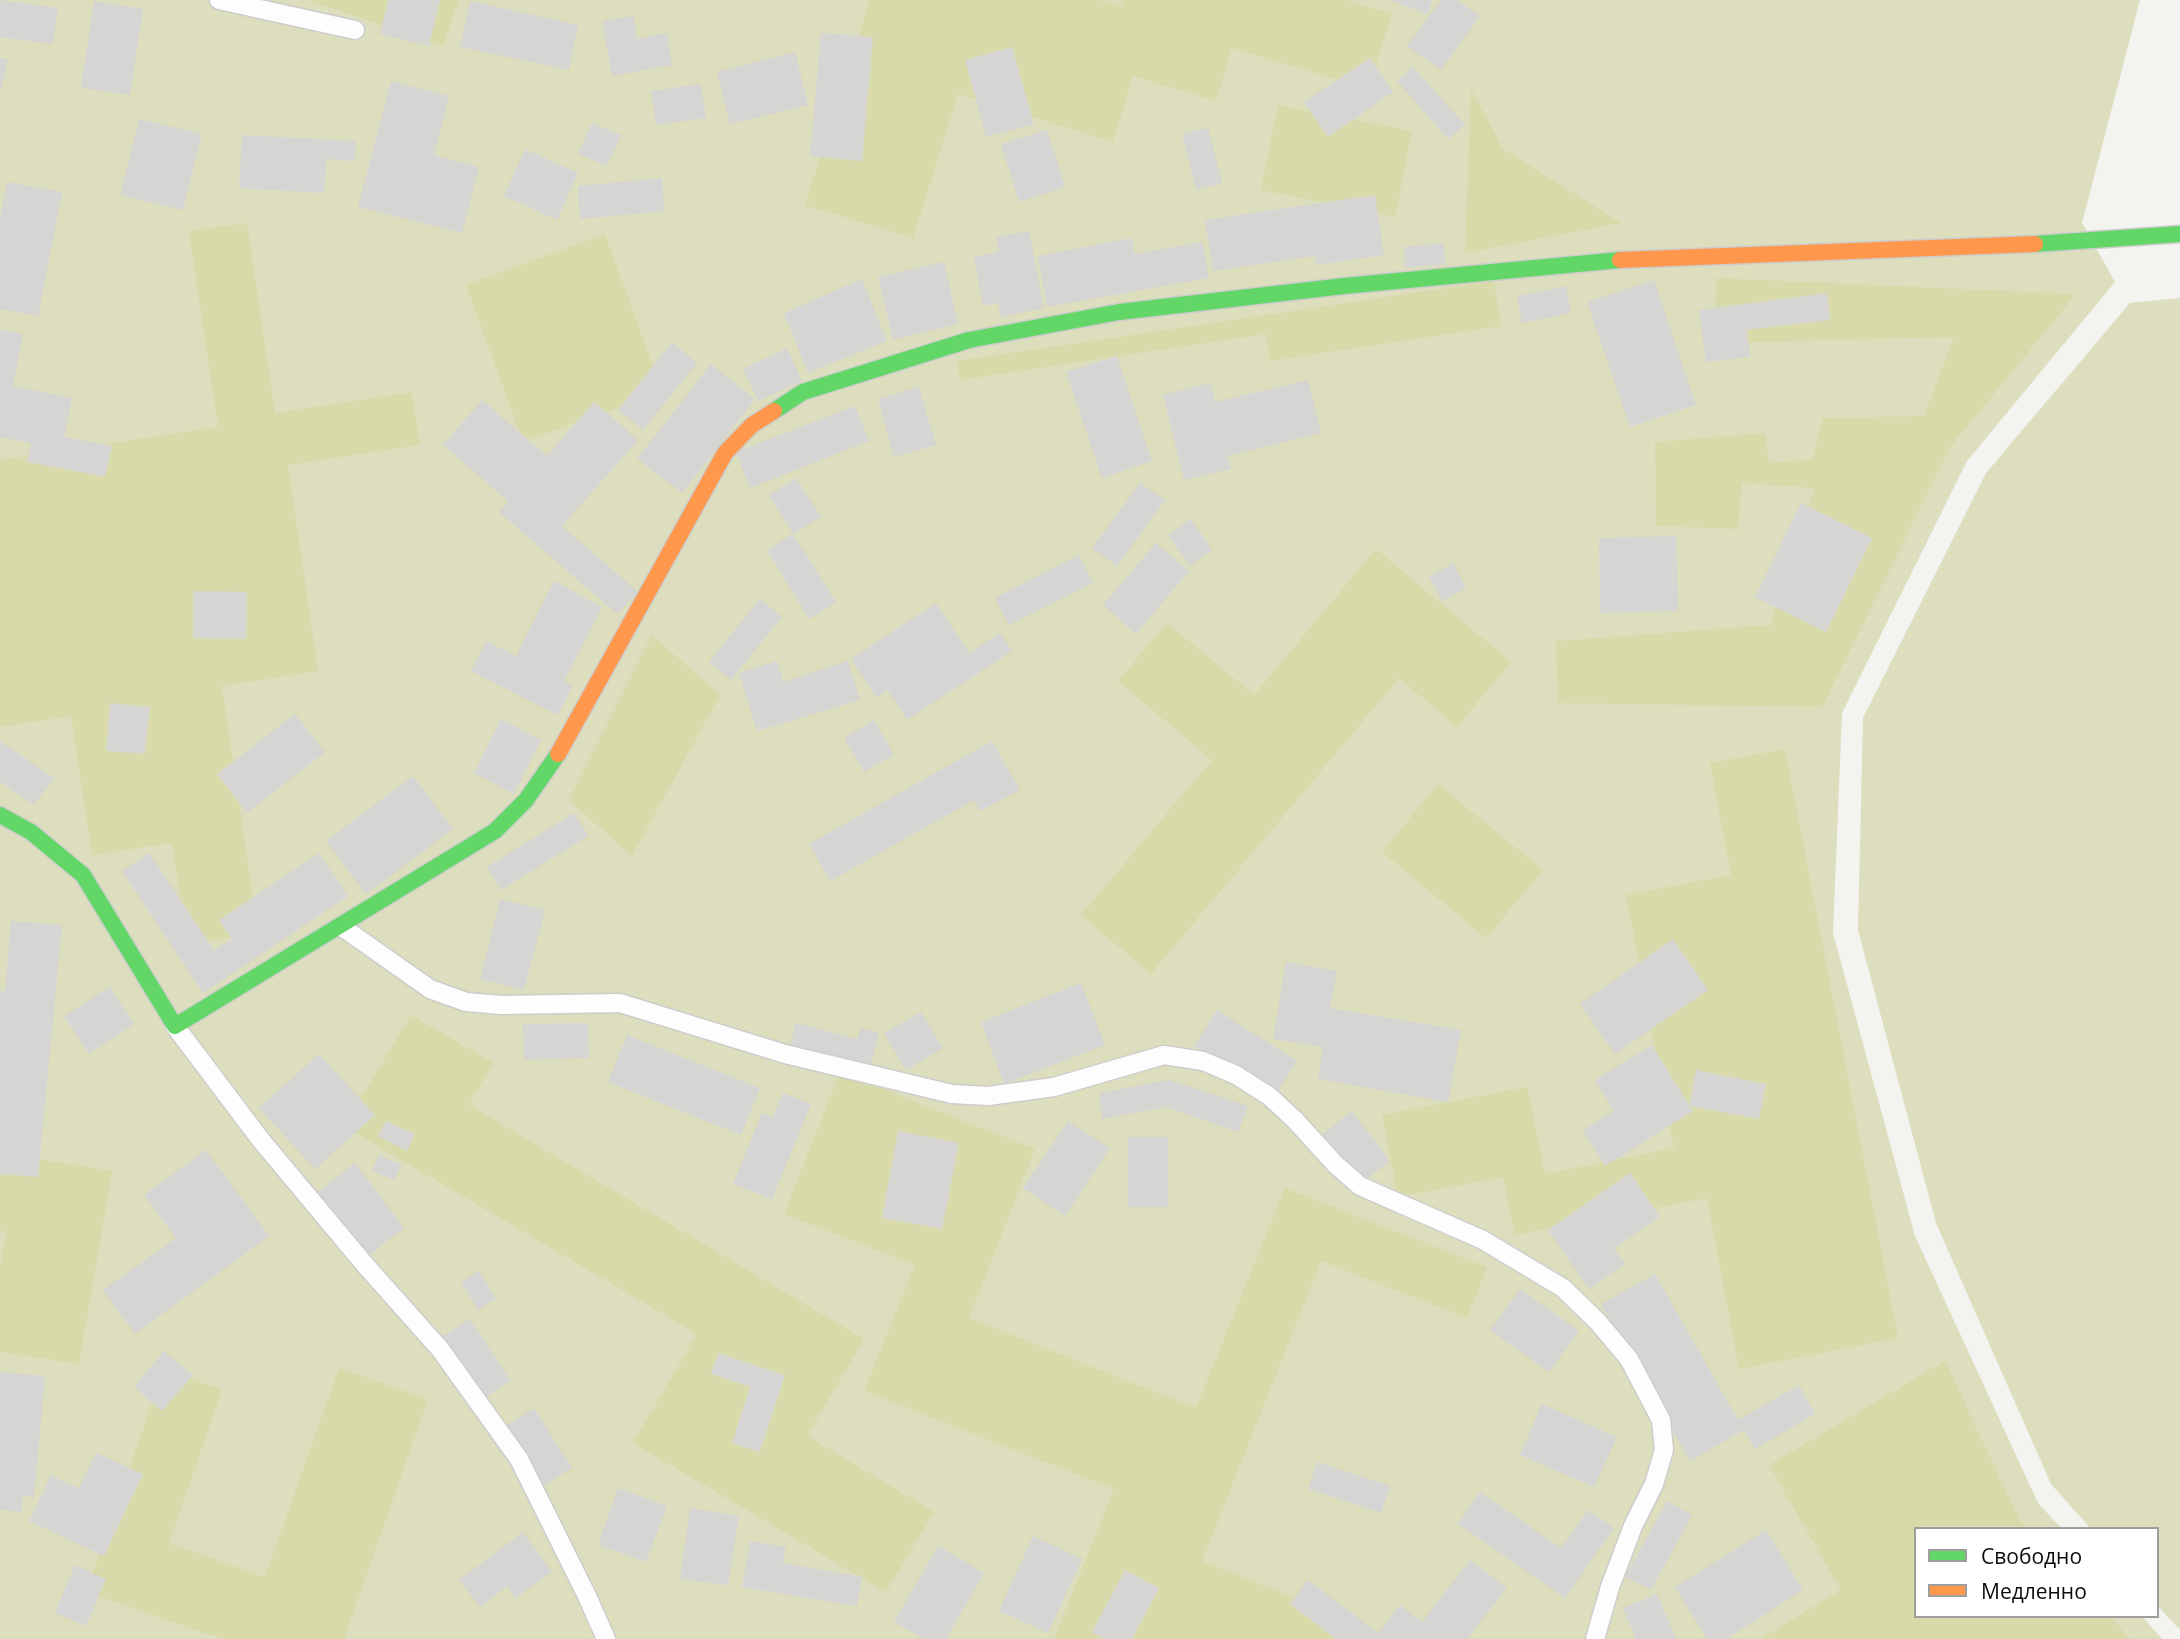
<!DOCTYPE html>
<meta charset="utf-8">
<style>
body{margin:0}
#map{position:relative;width:2180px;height:1639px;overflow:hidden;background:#f3f3f0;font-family:"Open Sans",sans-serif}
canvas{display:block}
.legend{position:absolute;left:1914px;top:1527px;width:245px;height:91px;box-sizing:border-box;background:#fff;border:2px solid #9e9e9d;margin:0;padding:9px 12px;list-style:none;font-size:21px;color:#0c0c0a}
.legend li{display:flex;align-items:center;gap:14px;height:35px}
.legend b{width:35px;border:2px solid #9e9e9d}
</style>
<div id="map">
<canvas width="2180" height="1639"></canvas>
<ul class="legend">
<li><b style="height:9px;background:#63d668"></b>Свободно</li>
<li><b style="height:9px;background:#ff974d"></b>Медленно</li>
</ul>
</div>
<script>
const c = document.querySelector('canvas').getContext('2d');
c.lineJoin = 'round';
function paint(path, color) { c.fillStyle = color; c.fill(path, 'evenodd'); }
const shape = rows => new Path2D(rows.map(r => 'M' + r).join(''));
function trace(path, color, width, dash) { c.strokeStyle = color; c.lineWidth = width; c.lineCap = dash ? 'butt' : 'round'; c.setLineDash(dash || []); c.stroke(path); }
const green = shape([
 [0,0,2140,0,2082,223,2115,282,1967,461,1842,713,1833,933,1915,1236,2038,1503,2062,1529,1916,1529,1916,1616,2142,1616,2162,1639,0,1639],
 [2180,298,2180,1627,2179,1629,2157,1605,2157,1529,2091,1529,2051,1484,1936,1223,1858,930,1863,718,1986,473,2130,303]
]);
const forest = shape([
 [307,0,459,0,443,46],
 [870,0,1099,0,1122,7,1124,0,1346,0,1392,14,1368,89,1232,48,1216,101,1133,76,1113,142,958,94,913,238,805,205],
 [1471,89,1503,149,1621,223,1465,253],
 [1278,105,1412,131,1395,217,1261,190],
 [247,223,275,413,412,392,420,445,288,465,318,671,222,686,258,933,187,944,172,843,92,855,71,716,0,727,0,460,218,427,189,231],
 [605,234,662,391,523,442,466,285],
 [1716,278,2076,294,1951,446,1822,707,1558,703,1556,641,1770,625,1815,488,1742,483,1738,529,1656,526,1655,442,1765,433,1769,463,1813,459,1823,418,1924,416,1954,337,1714,343],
 [1494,281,1501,326,1270,361,1266,334,960,380,957,361],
 [1376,549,1511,662,1457,727,1399,678,1151,974,1081,915,1212,760,1118,681,1167,623,1254,695],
 [652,635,720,695,632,856,569,800],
 [1785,749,1898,1338,1739,1369,1707,1198,1515,1235,1503,1177,1398,1197,1382,1115,1527,1087,1545,1174,1674,1148,1626,895,1731,875,1710,763],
 [1438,784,1543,870,1486,938,1382,852],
 [411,1015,493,1063,469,1105,864,1339,807,1436,934,1512,886,1592,633,1443,697,1334,344,1126],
 [840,1072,1035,1149,969,1318,1196,1408,1285,1188,1487,1267,1467,1318,1321,1261,1202,1561,1342,1617,1333,1639,1054,1639,1114,1489,864,1391,915,1265,784,1214],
 [0,1153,112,1171,79,1364,0,1352,0,1268,6,1232,0,1231],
 [1945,1361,2019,1519,2028,1529,1916,1529,1916,1616,2109,1616,2130,1639,1760,1639,1841,1590,1769,1465],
 [339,1368,428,1399,344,1639,222,1639,86,1592,164,1369,222,1390,169,1543,265,1577]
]);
const building = shape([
 [0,0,58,8,53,44,0,37],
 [388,0,440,0,429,46,380,34],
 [1389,0,1432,0,1428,14],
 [1441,0,1457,0,1480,16,1441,70,1407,46],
 [94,1,143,9,130,95,81,88],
 [470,1,578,25,569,70,460,47],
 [634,16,637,39,667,33,672,65,612,76,602,21],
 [821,33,873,37,862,161,810,156],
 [1012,47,1034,124,986,137,965,60],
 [795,52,808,105,730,124,717,72],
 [0,58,8,59,1,91,0,91],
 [1370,58,1393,92,1328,137,1304,102],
 [1413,67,1465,125,1448,139,1397,81],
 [391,81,449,96,434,155,479,167,462,233,358,207],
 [701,84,706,118,656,125,651,91],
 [139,119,202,134,183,210,120,195],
 [592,123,621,135,607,166,578,154],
 [1208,128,1222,183,1196,190,1182,134],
 [1047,130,1065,187,1019,202,1001,144],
 [242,135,356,141,355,161,326,159,324,193,239,188],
 [525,149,578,173,557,220,504,196],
 [662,178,664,211,580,219,578,186],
 [7,182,62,192,38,316,0,309,0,219],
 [1375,195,1384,255,1316,265,1315,256,1213,271,1205,220],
 [1029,231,1044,308,1001,317,998,303,983,306,974,257,999,252,996,237],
 [1132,238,1134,254,1202,242,1209,278,1047,307,1038,256],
 [1444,243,1445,264,1405,268,1404,247],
 [944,262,958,324,893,340,878,277],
 [862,279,887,341,808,373,784,313],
 [1654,280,1696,405,1630,427,1587,302],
 [1566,286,1571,313,1522,323,1517,296],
 [1827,293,1830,320,1747,330,1750,357,1706,362,1699,310],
 [0,330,23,334,13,386,72,398,64,437,112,446,105,477,27,462,31,443,0,437],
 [672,342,697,363,643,430,618,410],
 [787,348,802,381,758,401,743,369],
 [1117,356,1152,461,1102,478,1066,372],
 [711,364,755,399,682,493,637,459],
 [1308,380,1321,433,1227,456,1231,469,1184,480,1163,395,1210,383,1215,402],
 [919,387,936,445,894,457,878,399],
 [482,400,547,456,594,402,638,440,562,526,638,592,617,614,499,512,508,501,443,445],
 [855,406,869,441,750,488,736,452],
 [796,478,821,517,793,534,769,495],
 [1140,483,1165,500,1117,566,1092,548],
 [1801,503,1872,538,1826,632,1755,597],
 [1191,519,1212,550,1190,566,1168,535],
 [793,534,836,602,809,619,767,550],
 [1676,536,1678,611,1600,613,1599,538],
 [1156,543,1189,571,1136,634,1103,605],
 [1079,555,1093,583,1009,625,995,598],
 [1453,563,1466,588,1442,601,1429,577],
 [554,581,602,607,564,681,573,685,558,715,471,671,486,641,516,656],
 [193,591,247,592,246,639,193,638],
 [760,599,782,617,731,680,709,662],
 [936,603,969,653,1000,633,1012,651,907,720,888,690,877,698,851,659],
 [777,661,783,682,848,661,860,700,757,731,739,673],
 [110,703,150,707,145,754,106,751],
 [295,714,325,752,247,813,217,774],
 [501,719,541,740,514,794,474,773],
 [874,720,894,755,864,772,844,738],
 [0,741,54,778,34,805,0,782],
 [992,741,1020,790,980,811,974,800,830,881,809,844],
 [413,776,453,829,366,894,326,841],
 [574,813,588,836,501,890,487,867],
 [149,853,214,950,232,939,219,920,319,853,348,896,203,993,122,871],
 [500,899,545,910,524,990,480,979],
 [11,921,62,925,38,1177,0,1174,0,991,5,991],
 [1673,939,1708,990,1615,1054,1580,1004],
 [1286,962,1337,971,1330,1008,1461,1030,1448,1102,1318,1079,1323,1047,1273,1039],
 [1081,983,1105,1045,1004,1084,981,1022],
 [110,987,134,1024,89,1054,64,1016],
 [1217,1010,1297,1061,1274,1097,1194,1046],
 [921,1012,943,1048,906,1070,884,1033],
 [588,1023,589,1058,524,1060,523,1024],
 [796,1023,857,1039,861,1028,879,1033,870,1068,790,1047],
 [627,1035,760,1088,741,1135,608,1082],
 [1652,1045,1689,1105,1696,1070,1766,1084,1759,1119,1690,1106,1693,1111,1605,1166,1583,1130,1614,1111,1595,1080],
 [319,1054,375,1115,315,1169,259,1108],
 [1169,1080,1248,1106,1238,1132,1166,1107,1102,1119,1099,1093],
 [783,1093,811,1104,772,1199,733,1184,762,1113,773,1117],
 [1352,1111,1390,1161,1361,1183,1323,1134],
 [386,1121,415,1134,407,1151,378,1136],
 [1068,1121,1110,1148,1065,1216,1023,1188],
 [898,1131,959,1143,942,1229,882,1218],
 [1128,1137,1168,1137,1168,1207,1128,1207],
 [206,1150,269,1236,135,1334,103,1290,176,1238,144,1195],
 [379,1155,401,1165,394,1180,372,1171],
 [355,1163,404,1228,363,1260,314,1195],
 [1630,1173,1660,1217,1614,1248,1625,1264,1589,1289,1548,1230],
 [479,1271,496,1299,478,1310,461,1282],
 [1655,1274,1738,1420,1799,1385,1815,1414,1755,1449,1744,1430,1690,1461,1601,1304],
 [1520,1289,1579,1331,1549,1372,1490,1330],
 [470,1319,511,1381,482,1399,442,1337],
 [164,1351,193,1375,162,1411,134,1387],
 [718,1353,785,1375,760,1452,732,1443,750,1387,711,1374],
 [0,1372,45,1376,34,1497,23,1496,21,1512,0,1510],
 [1542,1404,1617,1437,1594,1487,1520,1455],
 [534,1408,572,1468,538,1489,501,1429],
 [96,1453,143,1474,104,1556,29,1521,51,1475,79,1488],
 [1317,1462,1390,1486,1381,1513,1308,1489],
 [618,1488,667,1506,646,1562,598,1545],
 [1480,1492,1561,1548,1588,1510,1614,1528,1565,1598,1458,1524],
 [1667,1501,1692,1515,1651,1590,1625,1577],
 [690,1508,739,1516,728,1585,680,1579],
 [1766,1530,1803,1590,1726,1639,1707,1639,1675,1587],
 [523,1532,552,1572,516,1598,507,1586,480,1607,459,1580],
 [1033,1536,1082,1559,1048,1633,999,1611],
 [750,1541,786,1547,783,1563,862,1577,857,1606,742,1587],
 [938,1546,984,1573,946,1639,924,1639,894,1622],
 [1470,1560,1507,1588,1467,1639,1336,1639,1290,1604,1308,1580,1378,1633,1400,1605,1422,1622],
 [75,1565,106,1579,86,1626,55,1613],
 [1125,1570,1159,1588,1132,1639,1104,1639,1092,1632],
 [1657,1594,1676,1639,1636,1639,1623,1608]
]);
const lane = shape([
 [219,0,355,30],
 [342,927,430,989,466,1002,502,1005,620,1003,785,1054,952,1094,988,1096,1054,1087,1164,1055,1203,1061,1236,1075,1269,1096,1295,1120,1335,1164,1360,1186,1483,1240,1563,1288,1598,1322,1629,1359,1661,1420,1664,1450,1654,1484,1633,1526,1610,1587,1595,1639],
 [175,1026,260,1139,366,1266,440,1349,519,1459,587,1596,606,1639]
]);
const fast = shape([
 [2035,244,2180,234],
 [774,411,803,392,969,340,1119,312,1344,286,1620,260],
 [0,815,31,832,83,875,175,1026,495,831,526,800,558,754]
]);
const slow = shape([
 [1620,260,2035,244],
 [558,754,725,453,752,425,774,411]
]);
paint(green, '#dcdebe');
paint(forest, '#d8daa9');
paint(building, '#d5d5d3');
trace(lane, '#cdcdcc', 21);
trace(fast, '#cdcdcc', 19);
trace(slow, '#cdcdcc', 19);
trace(lane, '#fdfdfd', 18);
trace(fast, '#63d668', 16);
trace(slow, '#ff974d', 16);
</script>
